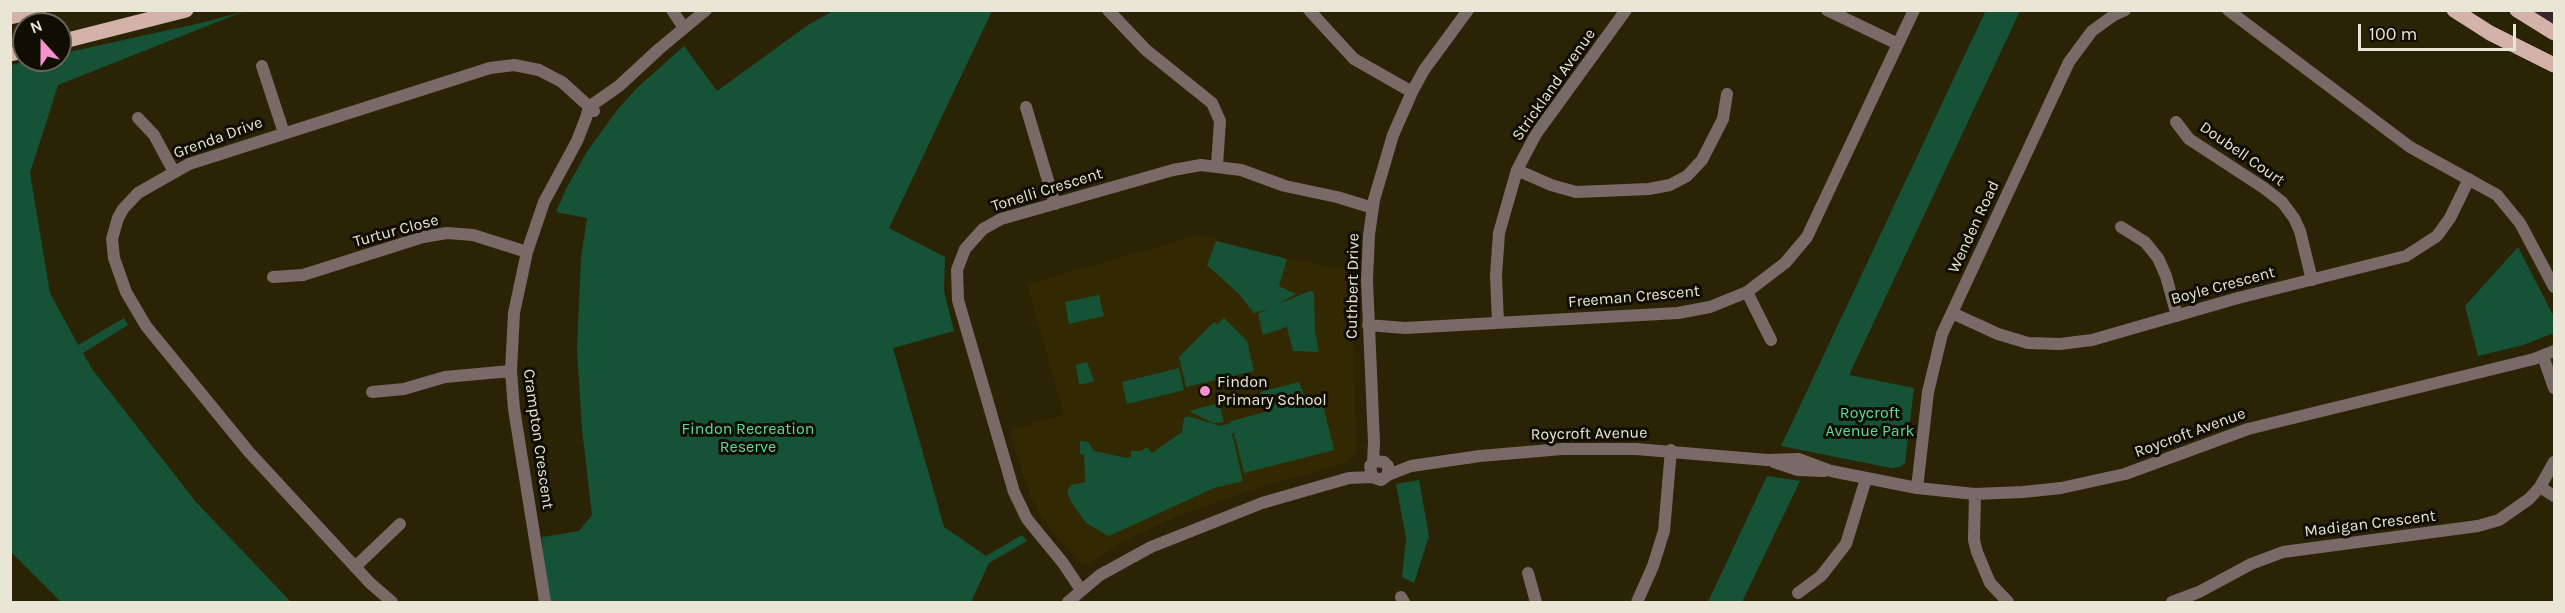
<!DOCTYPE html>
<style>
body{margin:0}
#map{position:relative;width:2565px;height:613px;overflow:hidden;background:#2b2305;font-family:Karla,sans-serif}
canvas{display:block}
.frame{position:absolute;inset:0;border:12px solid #eae6d5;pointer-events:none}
.north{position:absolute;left:12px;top:12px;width:60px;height:60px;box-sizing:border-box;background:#100d03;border:2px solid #676457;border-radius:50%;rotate:339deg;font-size:16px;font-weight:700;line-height:24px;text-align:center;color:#eae6d5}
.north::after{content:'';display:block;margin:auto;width:21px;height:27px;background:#f690d1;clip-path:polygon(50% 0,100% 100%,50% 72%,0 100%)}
.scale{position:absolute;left:2358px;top:24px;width:158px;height:27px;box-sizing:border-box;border:3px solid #eae6d5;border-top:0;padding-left:8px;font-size:18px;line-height:21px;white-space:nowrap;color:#eae6d5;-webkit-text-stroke:4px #100d03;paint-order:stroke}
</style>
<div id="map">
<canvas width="2565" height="613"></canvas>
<div class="frame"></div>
<div class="north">N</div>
<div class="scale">100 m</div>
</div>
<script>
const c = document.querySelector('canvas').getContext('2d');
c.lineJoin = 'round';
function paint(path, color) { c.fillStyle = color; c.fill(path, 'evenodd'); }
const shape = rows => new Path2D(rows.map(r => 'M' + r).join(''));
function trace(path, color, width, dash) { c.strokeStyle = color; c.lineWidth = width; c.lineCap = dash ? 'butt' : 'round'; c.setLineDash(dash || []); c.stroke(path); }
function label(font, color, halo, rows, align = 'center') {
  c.font = font + ' Karla,sans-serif'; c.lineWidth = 6; c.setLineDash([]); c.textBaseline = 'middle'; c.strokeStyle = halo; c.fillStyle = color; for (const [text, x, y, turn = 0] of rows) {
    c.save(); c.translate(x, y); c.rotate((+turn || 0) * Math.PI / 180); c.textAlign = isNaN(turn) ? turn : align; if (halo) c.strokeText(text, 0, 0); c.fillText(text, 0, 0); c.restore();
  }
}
const commercial = shape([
 [2532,11,2554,11,2554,24]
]);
const built = shape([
 [1199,235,1286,259,1350,270,1357,450,1348,462,1248,491,1173,518,1123,542,1087,564,1081,563,1048,527,1031,498,1009,430,1064,415,1027,284]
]);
const green = shape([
 [1986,10,2020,11,1849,375,1914,388,1905,463,1900,467,1891,468,1781,446],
 [245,11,58,85,30,173,50,293,78,345,124,318,128,325,83,353,92,369,196,502,291,602,61,602,11,552,11,65,34,60,60,60,60,54,205,22],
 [833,11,992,11,889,228,945,257,944,291,954,331,893,348,944,527,986,556,1022,535,1027,541,989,563,971,602,549,602,546,596,542,537,579,531,592,515,582,429,577,349,581,258,587,218,556,212,566,189,588,150,618,109,638,87,684,46,717,91,808,25],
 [1216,241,1287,259,1279,286,1296,294,1276,305,1310,291,1314,293,1315,332,1319,352,1293,351,1287,327,1263,335,1258,314,1268,309,1254,313,1238,293,1207,265],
 [2518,247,2554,317,2554,333,2523,345,2478,356,2465,306],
 [1099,295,1104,316,1069,324,1065,302],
 [1224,318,1247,341,1254,371,1186,387,1179,357,1214,322,1218,324],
 [1087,362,1094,381,1079,385,1076,365],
 [1179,368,1184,390,1127,404,1122,382],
 [1299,382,1306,401,1321,397,1334,450,1244,473,1234,433,1232,433,1243,481,1214,488,1109,536,1086,523,1071,502,1067,491,1071,485,1085,482,1084,455,1080,454,1080,441,1088,442,1094,451,1127,458,1131,457,1131,451,1141,451,1147,447,1152,453,1182,432,1184,418,1188,416,1220,426,1231,423,1231,421,1265,412,1260,392],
 [1219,403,1224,422,1213,423,1189,411],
 [1767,476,1800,481,1742,602,1708,602],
 [1419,480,1429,536,1414,583,1402,577,1406,538,1396,484]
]);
const minor = shape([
 [672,10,684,28],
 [1108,10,1146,50,1212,103,1220,121,1217,165],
 [1309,10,1354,59,1412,92],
 [1827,10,1898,44],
 [2228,10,2410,147,2497,195,2520,223,2554,287],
 [262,66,284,133],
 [1026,107,1055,204],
 [138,118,154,135,174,172],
 [2176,122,2189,139,2264,188,2282,202,2294,218,2300,231,2312,280],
 [1517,170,1551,185,1576,192,1649,189,1670,185,1687,176,1702,160,1723,119,1727,94],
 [2121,227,2145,242,2158,258,2166,276,2177,316],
 [273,277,303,275,423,237,447,233,473,235,527,252],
 [1747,292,1771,340],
 [1952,313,1998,334,2028,343,2060,344,2092,340,2238,298,2406,256,2437,236,2450,218,2469,179],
 [1498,323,1496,275,1499,233,1517,170,1536,134,1626,10],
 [1368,325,1405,328,1678,313,1710,307,1747,292,1785,263,1807,237,1914,10],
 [2543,356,2554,388],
 [372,392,404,389,445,377,511,371],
 [1774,462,1798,470,1824,471],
 [1373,463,1374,442,1367,280,1369,235,1374,200,1393,135,1412,92,1424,70,1468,10],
 [1388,475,1388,466,1384,462,1375,461,1370,466,1372,477,1381,480,1388,475,1411,466,1480,456,1562,449,1636,449,1767,460,1799,459,1831,471,1917,488,1975,494,2023,492,2061,488,2125,474,2248,429,2534,359,2554,351],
 [2540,487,2554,496],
 [1917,488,1928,392,1942,334,2069,62,2092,31,2114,15,2125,10],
 [1975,494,1974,540,1977,552,1990,583,2008,602],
 [355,567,400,524],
 [1528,573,1536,602],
 [1081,590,1063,563,1027,519,1014,492,958,300,957,270,965,249,983,229,1001,219,1173,170,1201,165,1241,170,1285,186,1337,197,1373,208],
 [1798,593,1821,576,1846,544,1866,479],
 [1401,597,1404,602],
 [392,602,370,583,249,452,146,326,126,292,114,258,112,239,118,218,123,209,138,193,189,164,490,68,514,65,539,70,562,82,594,111],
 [545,602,514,409,511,371,514,313,527,252,544,202,577,141,586,118,589,107,619,86,659,49,706,10],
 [1068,602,1100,575,1151,547,1262,503,1349,478,1372,477],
 [1637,602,1653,566,1664,531,1671,450],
 [2172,602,2199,592,2251,564,2283,552,2478,526,2499,520,2529,499,2540,487,2554,462]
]);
const major = shape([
 [2454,10,2490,33,2554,65],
 [2517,10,2554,33],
 [10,17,39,10],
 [60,42,186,10],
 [10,54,24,51]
]);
const markers = [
 [1205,391,6,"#f690d1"]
];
const streetNames = [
 ["Strickland Avenue",1554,85,-55],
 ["Grenda Drive",218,138,-20],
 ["Doubell Court",2242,154,35],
 ["Tonelli Crescent",1047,190,-17],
 ["Wenden Road",1974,227,-65],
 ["Turtur Close",396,231,-15],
 ["Cuthbert Drive",1353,286,-89],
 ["Boyle Crescent",2223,286,-15],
 ["Freeman Crescent",1634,297,-5],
 ["Roycroft Avenue",2190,433,-20],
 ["Roycroft Avenue",1589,434,-1],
 ["Crampton Crescent",538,439,82],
 ["Madigan Crescent",2370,524,-7]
];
const poiNames = [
 ["Findon",1217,382],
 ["Primary School",1217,400]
];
const parkNames = [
 ["Roycroft",1870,413],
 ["Avenue Park",1870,431],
 ["Findon Recreation",748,429],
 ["Reserve",748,447]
];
paint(commercial, '#37252b');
paint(built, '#322801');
paint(green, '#165336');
trace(minor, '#7a6a67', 12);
trace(major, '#d3b2aa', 15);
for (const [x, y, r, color] of markers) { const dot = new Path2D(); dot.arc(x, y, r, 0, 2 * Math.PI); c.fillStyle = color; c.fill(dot); trace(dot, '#100d03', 2); }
label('16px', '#eae6d5', '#100d03', streetNames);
label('16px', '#eae6d5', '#100d03', poiNames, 'left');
label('16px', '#5bdb9c', '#100d03', parkNames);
</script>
